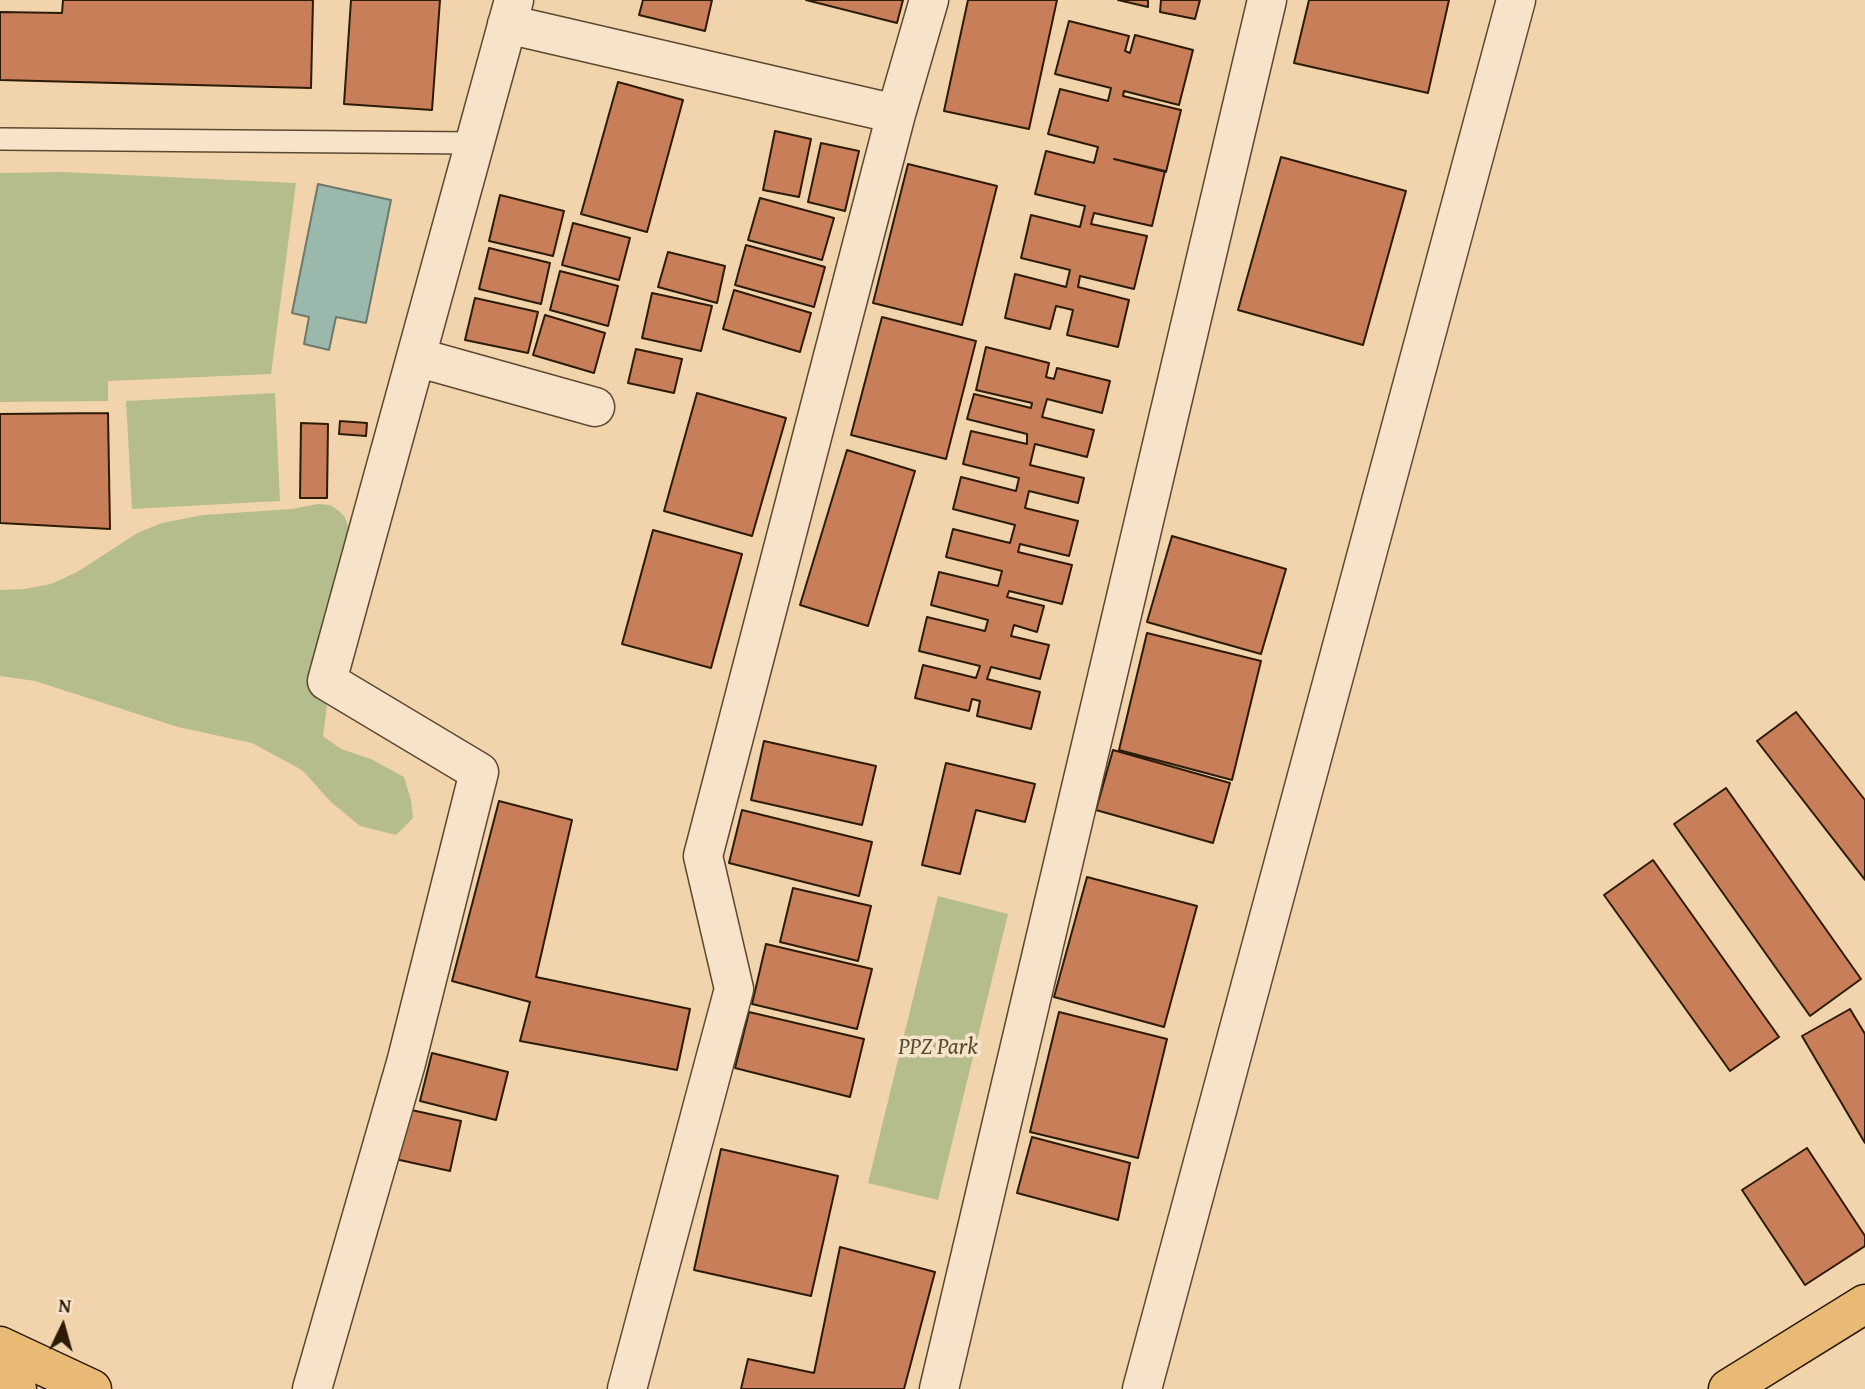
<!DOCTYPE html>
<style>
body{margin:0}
#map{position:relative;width:1865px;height:1389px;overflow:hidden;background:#f1d4ac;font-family:"Gentium Book Plus",serif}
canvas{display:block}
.north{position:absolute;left:28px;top:1291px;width:70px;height:70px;-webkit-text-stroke:5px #f6e3c9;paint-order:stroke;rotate:5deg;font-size:19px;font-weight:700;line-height:28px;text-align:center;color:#2b1b07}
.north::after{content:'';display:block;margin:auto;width:24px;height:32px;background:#2b1b07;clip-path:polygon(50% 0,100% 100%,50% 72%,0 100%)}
</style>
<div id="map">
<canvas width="1865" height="1389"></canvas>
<div class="north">N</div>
</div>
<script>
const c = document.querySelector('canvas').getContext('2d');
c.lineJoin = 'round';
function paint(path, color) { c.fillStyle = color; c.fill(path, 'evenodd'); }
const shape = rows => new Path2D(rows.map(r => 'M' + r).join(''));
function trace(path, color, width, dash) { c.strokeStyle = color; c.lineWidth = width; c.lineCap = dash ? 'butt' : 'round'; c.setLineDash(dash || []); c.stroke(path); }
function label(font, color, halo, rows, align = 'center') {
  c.font = font + ' "Gentium Book Plus",serif'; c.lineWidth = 7; c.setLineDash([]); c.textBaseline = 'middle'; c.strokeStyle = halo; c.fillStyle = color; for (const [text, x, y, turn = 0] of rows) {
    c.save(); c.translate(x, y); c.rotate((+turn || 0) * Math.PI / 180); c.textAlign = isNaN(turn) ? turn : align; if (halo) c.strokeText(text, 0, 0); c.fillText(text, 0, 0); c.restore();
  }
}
const green = shape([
 [63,172,296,183,271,374,108,381,108,401,0,402,0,173],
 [275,393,280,501,132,509,126,401],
 [318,504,330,505,339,511,345,517,350,532,323,736,341,749,371,759,404,777,411,800,413,818,396,835,360,826,331,802,302,770,252,743,178,727,35,681,0,676,0,590,24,589,51,584,77,572,139,532,162,523,203,515,292,509],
 [938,896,1008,914,938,1200,868,1183]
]);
const water = shape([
 [318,184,391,200,366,323,336,317,329,350,304,344,309,317,292,313,318,184]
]);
const building = shape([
 [63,0,313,0,311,88,0,80,0,12,62,13,63,0],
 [351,0,440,0,432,110,344,104,351,0],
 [643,0,712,0,705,31,639,15,643,0],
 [806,0,903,0,897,23,806,0],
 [968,0,1057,0,1029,129,944,111,968,0],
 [1118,0,1148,0,1148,7,1118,0],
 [1161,0,1200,0,1195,19,1160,12,1161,0],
 [1309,0,1449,0,1428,93,1294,63,1309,0],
 [1069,21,1129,36,1125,51,1130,53,1135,35,1193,50,1179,105,1124,91,1123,96,1181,110,1166,172,1114,159,1165,171,1152,226,1094,213,1091,224,1147,236,1134,289,1080,276,1078,287,1129,300,1118,347,1067,335,1073,310,1056,306,1050,329,1005,318,1015,274,1066,287,1070,270,1021,258,1031,215,1080,227,1085,206,1035,194,1046,151,1094,163,1098,147,1048,134,1060,89,1108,101,1111,88,1055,74,1069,21],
 [618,82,683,100,647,232,581,214,618,82],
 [775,131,811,139,799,197,763,190,775,131],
 [821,143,859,151,845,211,808,202,821,143],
 [1281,157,1406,191,1363,345,1238,310,1281,157],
 [908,164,997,186,962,325,873,303,908,164],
 [500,195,564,211,553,256,489,241,500,195],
 [760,198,834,218,822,260,748,240,760,198],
 [573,223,630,238,619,280,562,265,573,223],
 [746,245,825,267,814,307,735,285,746,245],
 [489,248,550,263,541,304,479,289,489,248],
 [668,252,725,266,717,303,658,287,668,252],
 [560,271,618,286,608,326,550,310,560,271],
 [734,290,811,313,800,352,723,329,734,290],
 [652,293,712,306,701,351,642,338,652,293],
 [475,298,538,312,528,353,465,340,475,298],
 [545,315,605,333,594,373,533,355,545,315],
 [882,317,976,341,946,459,851,435,882,317],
 [986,347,1049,363,1046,377,1054,379,1057,368,1110,381,1102,413,1047,399,1042,417,1094,430,1087,457,1035,444,1030,465,1084,478,1078,503,1029,491,1025,508,1078,521,1069,556,1020,544,1018,552,1072,565,1062,604,1009,591,1007,597,1044,606,1037,632,1014,625,1011,636,1049,645,1040,679,991,667,987,679,1040,692,1031,729,977,716,980,701,972,699,969,711,915,698,923,665,976,678,980,666,919,651,927,617,985,631,988,620,931,605,939,572,998,586,1002,571,946,557,953,529,1010,543,1015,525,953,509,961,477,1016,491,1019,478,963,464,971,431,1027,444,1027,434,967,419,974,394,1031,408,1032,403,976,390,986,347],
 [636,349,682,359,674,393,628,383,636,349],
 [697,393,786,418,752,536,664,511,697,393],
 [108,413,110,529,0,523,0,414,108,413],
 [340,421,367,423,366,436,339,434,340,421],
 [301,423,328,424,327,498,300,498,301,423],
 [847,450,915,471,868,626,800,605,847,450],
 [653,530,742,554,711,668,622,644,653,530],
 [1172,536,1286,569,1261,654,1147,622,1172,536],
 [1147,633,1261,661,1232,780,1119,750,1147,633],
 [1796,712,1865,800,1865,880,1757,741,1796,712],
 [764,741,876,766,862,825,751,800,764,741],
 [1113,750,1230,783,1213,843,1096,810,1113,750],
 [946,763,1035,784,1025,822,976,810,960,874,922,865,946,763],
 [1726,788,1861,979,1810,1016,1674,824,1726,788],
 [499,801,572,820,536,977,690,1009,677,1070,520,1041,530,1002,452,981,499,801],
 [742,810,872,842,859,896,729,863,742,810],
 [1653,860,1779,1037,1730,1071,1604,895,1653,860],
 [1087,877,1197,906,1164,1027,1054,997,1087,877],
 [793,888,871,906,858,961,780,942,793,888],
 [766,944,872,969,857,1029,752,1004,766,944],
 [1850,1009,1865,1034,1865,1143,1802,1036,1850,1009],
 [749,1012,864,1039,850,1097,735,1068,749,1012],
 [1059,1012,1167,1039,1138,1158,1030,1132,1059,1012],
 [432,1053,508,1072,496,1120,420,1101,432,1053],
 [407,1109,461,1121,450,1171,395,1159,407,1109],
 [1032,1137,1130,1163,1118,1220,1017,1193,1032,1137],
 [1807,1148,1865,1236,1865,1246,1805,1285,1742,1190,1807,1148],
 [721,1149,838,1176,811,1296,694,1270,721,1149],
 [840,1247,935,1272,904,1389,741,1389,748,1359,814,1373,840,1247]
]);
const lane = shape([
 [0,139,474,143]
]);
const street = shape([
 [507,24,896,114],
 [416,357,595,407],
 [312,1389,406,1063,479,772,327,681,514,0],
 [627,1389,734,989,703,856,896,114,929,0],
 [939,1389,1267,0],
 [1142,1389,1516,0]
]);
const primary = shape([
 [0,1346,92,1389],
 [0,1381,17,1389],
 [1728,1389,1865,1304]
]);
const parkNames = [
 ["PPZ Park",938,1048]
];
paint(green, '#b6bd8c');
paint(water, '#9bb8ad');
trace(water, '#6e796b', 2);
paint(building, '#c77e59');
trace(building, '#2b1b07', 2);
trace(lane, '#5c4930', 24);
trace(street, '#5c4930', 41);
trace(primary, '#2b1b07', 41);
trace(lane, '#f6e3c9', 21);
trace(street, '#f6e3c9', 38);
trace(primary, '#e8ba76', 38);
label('italic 23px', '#554c2f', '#f6e3c9', parkNames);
</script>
